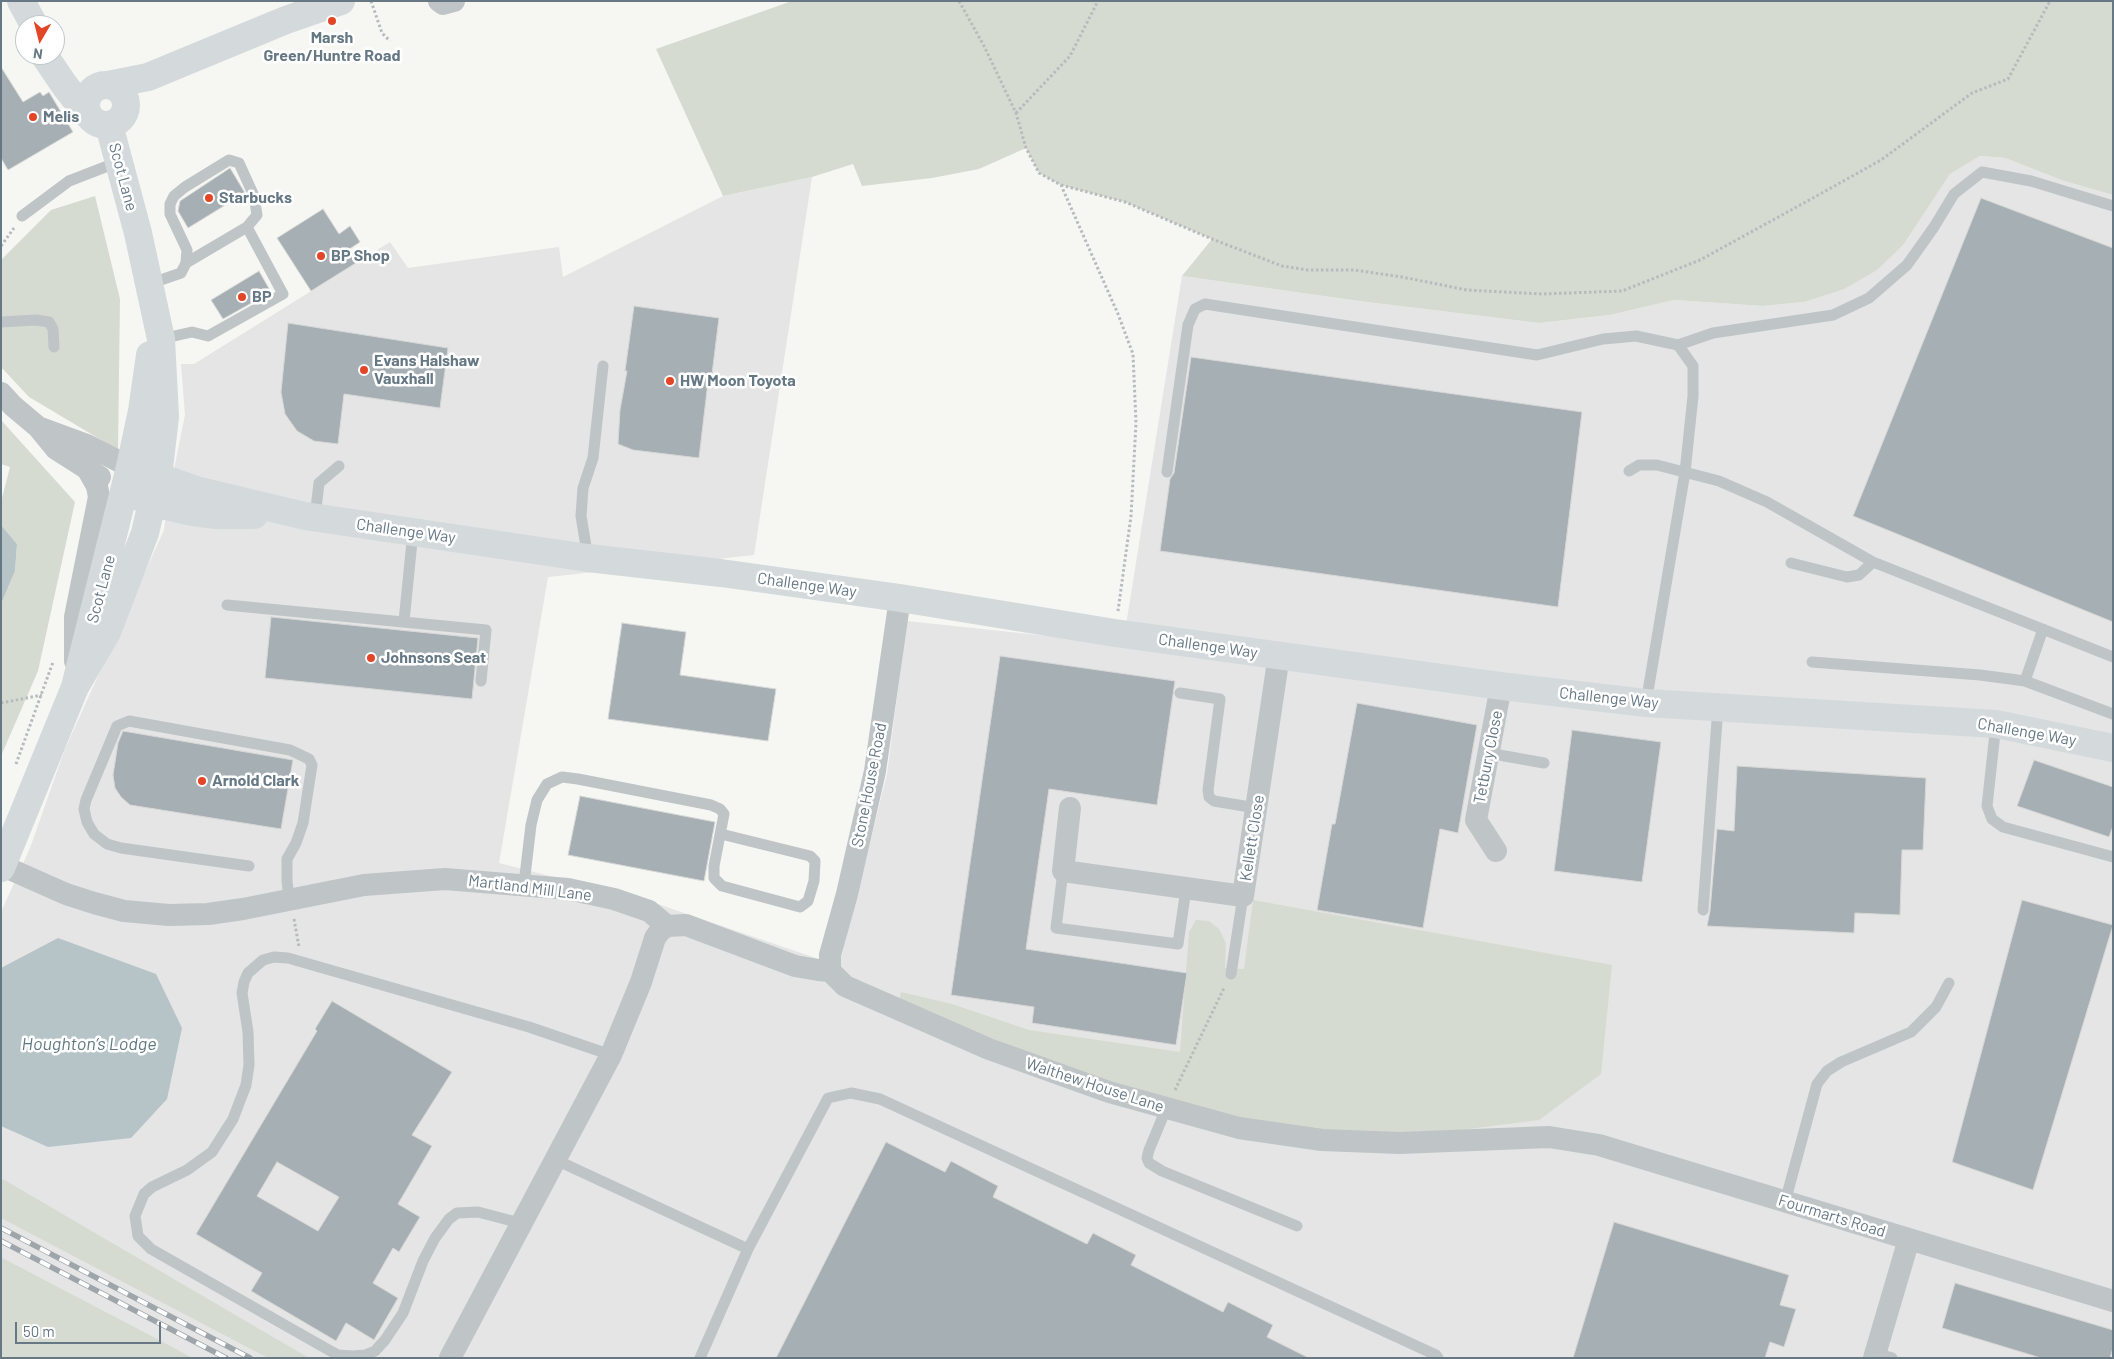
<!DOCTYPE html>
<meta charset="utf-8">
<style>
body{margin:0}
#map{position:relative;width:2114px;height:1359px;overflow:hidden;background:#f6f6f3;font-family:Barlow,sans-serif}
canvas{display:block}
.frame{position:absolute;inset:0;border:2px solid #657884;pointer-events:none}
.north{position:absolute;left:15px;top:15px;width:50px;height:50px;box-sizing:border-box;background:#fff;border:1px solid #c1c9ce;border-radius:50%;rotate:188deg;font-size:14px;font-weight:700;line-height:20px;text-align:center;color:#657884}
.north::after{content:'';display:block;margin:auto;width:18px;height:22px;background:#e24627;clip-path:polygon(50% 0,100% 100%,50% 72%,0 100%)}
.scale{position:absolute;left:15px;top:1322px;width:146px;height:22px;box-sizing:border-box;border:2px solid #657884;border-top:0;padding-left:6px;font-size:15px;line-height:18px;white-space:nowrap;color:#657884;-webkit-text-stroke:4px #fff;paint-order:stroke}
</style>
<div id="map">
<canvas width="2114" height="1359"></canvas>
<div class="frame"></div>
<div class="north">N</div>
<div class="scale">50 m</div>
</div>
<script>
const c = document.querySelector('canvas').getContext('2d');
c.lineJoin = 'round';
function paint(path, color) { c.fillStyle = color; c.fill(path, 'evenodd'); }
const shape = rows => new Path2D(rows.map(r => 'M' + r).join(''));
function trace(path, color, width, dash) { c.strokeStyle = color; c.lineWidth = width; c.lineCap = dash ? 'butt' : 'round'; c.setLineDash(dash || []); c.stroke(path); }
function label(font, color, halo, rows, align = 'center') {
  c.font = font + ' Barlow,sans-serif'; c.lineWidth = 5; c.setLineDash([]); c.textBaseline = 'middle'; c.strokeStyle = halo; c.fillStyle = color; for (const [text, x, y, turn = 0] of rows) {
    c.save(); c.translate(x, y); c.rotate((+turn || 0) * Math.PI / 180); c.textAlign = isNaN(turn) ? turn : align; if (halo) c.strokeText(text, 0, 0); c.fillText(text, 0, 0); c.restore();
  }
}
const built = shape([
 [1980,156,2005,158,2064,181,2113,195,2113,1358,441,1358,436,1356,435,1358,193,1358,1,1257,1,912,30,848,65,749,164,530,169,494,185,415,181,364,194,364,390,242,408,268,559,247,563,277,723,196,812,177,754,555,548,577,499,863,652,902,839,966,887,774,907,621,1123,644,1182,276,1359,301,1539,323,1610,315,1674,300,1763,306,1804,302,1904,244,1950,174]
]);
const green = shape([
 [792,1,2113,1,2113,195,2064,181,2005,158,1980,156,1950,174,1904,244,1877,270,1844,289,1804,302,1763,306,1674,300,1610,315,1539,323,1359,301,1182,276,1212,239,1125,202,1061,185,1039,173,1026,148,979,169,932,178,862,186,853,164,812,177,723,196,656,49],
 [95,196,120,299,118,450,29,397,1,367,1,260,51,210],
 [1,420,75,502,38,671,1,756,1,604,15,571,17,544,1,525,2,498,10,467,1,464],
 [1253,900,1612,965,1601,1074,1539,1120,1461,1130,1369,1134,1289,1127,1206,1113,1121,1089,899,1002,901,992,952,1004,1029,1030,1180,1052,1189,932,1196,920,1209,921,1219,929,1226,943,1225,968,1244,969],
 [1,1178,309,1358,268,1358,1,1218],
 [1,1257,165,1343,193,1358,1,1358]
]);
const water = shape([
 [1,525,17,544,15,571,1,604],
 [58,938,156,974,182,1028,167,1099,131,1138,48,1147,1,1126,1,968]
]);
const building = shape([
 [1,67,23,102,40,92,43,96,49,92,73,132,8,170,1,158,1,67],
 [230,168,245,193,188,228,178,211,180,201,230,168],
 [1981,198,2113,248,2113,622,1853,516,1981,198],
 [323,209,339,234,350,226,360,242,348,250,356,263,311,291,277,238,323,209],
 [259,271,271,292,223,319,211,300,259,271],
 [634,306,719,318,711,382,708,382,699,458,633,450,618,444,620,410,627,371,625,371,634,306],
 [288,323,448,348,440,408,344,394,338,444,314,441,297,431,285,414,281,392,288,323],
 [1191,357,1582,412,1558,607,1160,551,1170,479,1174,473,1191,357],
 [271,617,478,638,472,699,265,678,271,617],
 [622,623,686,632,680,675,776,689,768,741,608,719,622,623],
 [1000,656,1175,681,1157,805,1049,789,1026,949,1187,973,1176,1045,1032,1023,1034,1007,951,995,1000,656],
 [1357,703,1477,725,1458,833,1440,829,1423,928,1317,910,1332,824,1335,824,1357,703],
 [1572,730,1661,742,1642,882,1554,871,1572,730],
 [123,731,293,760,281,829,130,805,121,797,115,788,113,775,118,743,123,731],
 [2034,760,2113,787,2113,826,2109,837,2017,806,2034,760],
 [1737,766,1926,778,1923,850,1902,850,1900,915,1855,913,1854,933,1707,926,1710,911,1717,829,1734,831,1737,766],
 [580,796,715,822,704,881,568,855,580,796],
 [2022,900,2113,925,2033,1190,1952,1162,2022,900],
 [332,1001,452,1072,412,1135,432,1146,398,1204,420,1217,399,1252,393,1248,373,1283,398,1298,374,1340,346,1323,336,1341,251,1291,262,1273,196,1234,317,1031,315,1029,332,1001],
 [277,1162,339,1197,318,1231,257,1196,277,1162],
 [886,1142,945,1172,951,1161,998,1186,993,1197,1087,1244,1093,1233,1136,1255,1131,1265,1223,1312,1228,1302,1273,1325,1267,1337,1309,1358,776,1358,886,1142],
 [1614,1222,1789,1275,1780,1305,1796,1309,1784,1347,1770,1342,1765,1358,1573,1358,1614,1222],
 [1955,1283,2113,1330,2113,1348,2110,1358,2041,1358,1942,1328,1955,1283]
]);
const path = shape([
 [371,1,382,33,390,41],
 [959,1,984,46,1016,113,1026,148,1039,173,1061,185,1118,314,1133,354,1136,423,1131,516,1118,611],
 [1016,113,1070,56,1098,1],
 [1061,185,1125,202,1212,239,1282,266,1308,270,1354,270,1402,277,1467,290,1542,294,1622,291,1700,260,1813,198,1881,160,1972,93,2008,79,2050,1],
 [1,246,14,228],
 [1,703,42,695],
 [16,764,53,662],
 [294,919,299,947],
 [1175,1090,1224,988]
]);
const lane = shape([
 [22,216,69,181,118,162],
 [186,263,187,250,170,214,170,204,174,196,185,187,229,160,239,163,254,196,257,215,247,227],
 [149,284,181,273,186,263,247,227,283,294,208,336,192,332,161,339],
 [1,322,36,320,49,322,53,329,54,347],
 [1678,345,1713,333,1833,315,1869,298,1907,265,1934,227,1954,194,1982,172,2031,181,2113,206],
 [1629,471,1639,465,1657,465,1719,481,1767,502,1873,562,2113,657],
 [1167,472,1188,325,1195,309,1205,304,1537,355,1603,339,1636,336,1678,345,1693,366,1693,396,1685,472,1646,703],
 [315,517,319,483,339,466],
 [588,558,581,516,583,488,593,458,603,366],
 [1791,563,1847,577,1859,575,1873,562],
 [227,605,486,630,481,681],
 [404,621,413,532],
 [1812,662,1980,675,2025,681,2113,714],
 [2025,681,2043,629],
 [1180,693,1220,699,1208,790,1209,797,1214,801,1256,808],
 [1996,724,1987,806,1992,819,2003,827,2113,857],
 [1488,753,1544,763],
 [249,866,121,848,107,844,94,834,87,822,84,809,86,800,117,726,129,721,290,750,309,759,312,765,303,823,296,843,287,859,287,881,289,898],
 [1063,871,1056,928,1178,944,1186,889],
 [524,884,531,825,537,800,547,784,562,777,578,779,711,805,720,809,724,814,714,866,714,878,722,886,800,907,808,901,814,881,815,861,810,856,721,834],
 [1703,910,1718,707],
 [1231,974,1243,896],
 [1166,1109,1149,1150,1147,1158,1149,1163,1162,1171,1297,1226],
 [556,1160,748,1249],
 [1785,1202,1817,1084,1827,1071,1841,1062,1911,1032,1936,1007,1949,983],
 [520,1223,478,1212,457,1213,449,1219,435,1238,423,1261,403,1313,385,1340,375,1351,365,1355,353,1356,338,1355,327,1349,151,1249,138,1236,135,1216,144,1194,152,1187,187,1170,212,1152,233,1119,246,1085,249,1065,248,1032,242,993,244,982,248,973,263,960,274,957,288,958,529,1027,611,1055],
 [1876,1353,1892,1358],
 [700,1358,748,1249,828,1098,851,1093,880,1099,1436,1355,1438,1358]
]);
const street = shape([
 [439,1,443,4,454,1],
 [1,393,13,406,38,427,56,449,100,477],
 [38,427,87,445,130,467],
 [75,661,75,617,99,497,97,486,88,470],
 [1070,808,1063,871,1243,896,1279,655],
 [1496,851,1476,820,1501,686],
 [3,866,66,894,94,903,124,911,169,915,208,914,243,909,364,885,445,879,568,889,614,899,649,911,667,926],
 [667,926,686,925,795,966,818,970,830,971],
 [830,971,845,986,989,1049,1109,1092,1239,1128,1322,1140,1400,1143,1549,1137,1599,1145,2113,1301],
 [830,971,830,955,847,894,875,771,900,598],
 [450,1358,611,1055,641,982,655,938,660,931,667,926],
 [1874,1358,1909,1239]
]);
const secondary = shape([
 [21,1,34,25],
 [44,55,65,86,88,115],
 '86 105a20 20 0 1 1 40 0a20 20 0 1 1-40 0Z',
 [108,85,148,77,286,20,341,1],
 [130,467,196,490,305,516,588,558,721,573,900,598,1115,633,1501,686,1646,703,1996,724,2113,748],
 [137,496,153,503,193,512,216,515,254,515],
 [75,687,107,632,145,533,158,477,165,417,161,339,138,233,109,125],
 [1,868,75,687,130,467,142,411,150,355]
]);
const rail = shape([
 [1,1228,250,1358],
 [1,1241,226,1358]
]);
const markers = [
 [332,21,5,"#e24627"],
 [33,117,5,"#e24627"],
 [209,198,5,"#e24627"],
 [321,256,5,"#e24627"],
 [242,297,5,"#e24627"],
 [364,370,5,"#e24627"],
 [670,381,5,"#e24627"],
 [371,658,5,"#e24627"],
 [202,781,5,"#e24627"]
];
const poiNames = [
 ["Marsh",332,38,"center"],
 ["Green/Huntre Road",332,56,"center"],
 ["Melis",43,117],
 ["Starbucks",219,198],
 ["BP Shop",331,256],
 ["BP",252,297],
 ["Evans Halshaw",374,361],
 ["Vauxhall",374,379],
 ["HW Moon Toyota",680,381],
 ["Johnsons Seat",381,658],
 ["Arnold Clark",212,781]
];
const streetNames = [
 ["Scot Lane",123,177,75],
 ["Challenge Way",406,531,8],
 ["Challenge Way",807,585,8],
 ["Scot Lane",101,589,-75],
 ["Challenge Way",1208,646,8],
 ["Challenge Way",1609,698,6],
 ["Challenge Way",2027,732,10],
 ["Tetbury Close",1488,757,-79],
 ["Stone House Road",869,785,-79],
 ["Kellett Close",1252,838,-81],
 ["Martland Mill Lane",530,888,7],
 ["Walthew House Lane",1095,1085,18],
 ["Fourmarts Road",1832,1216,17]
];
const waterNames = [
 ["Houghton’s Lodge",89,1044]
];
paint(built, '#e4e5e4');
paint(green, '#d6dbd2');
paint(water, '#b6c4c7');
paint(building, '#a6afb4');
trace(building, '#d8d8d5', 1);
trace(path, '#b7bbbe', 3, [2.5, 2.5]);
trace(lane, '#bfc4c7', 11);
trace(street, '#bfc4c7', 22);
trace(secondary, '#d4d9dc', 28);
trace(rail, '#9ea6ab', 5.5);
trace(rail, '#fff', 4, [11]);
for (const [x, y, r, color] of markers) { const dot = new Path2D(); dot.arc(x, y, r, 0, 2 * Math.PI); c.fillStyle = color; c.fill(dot); trace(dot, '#fff', 2); }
label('bold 16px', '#657884', '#fff', poiNames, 'left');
label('16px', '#657884', '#fff', streetNames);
label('italic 18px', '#617a80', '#fff', waterNames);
</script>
